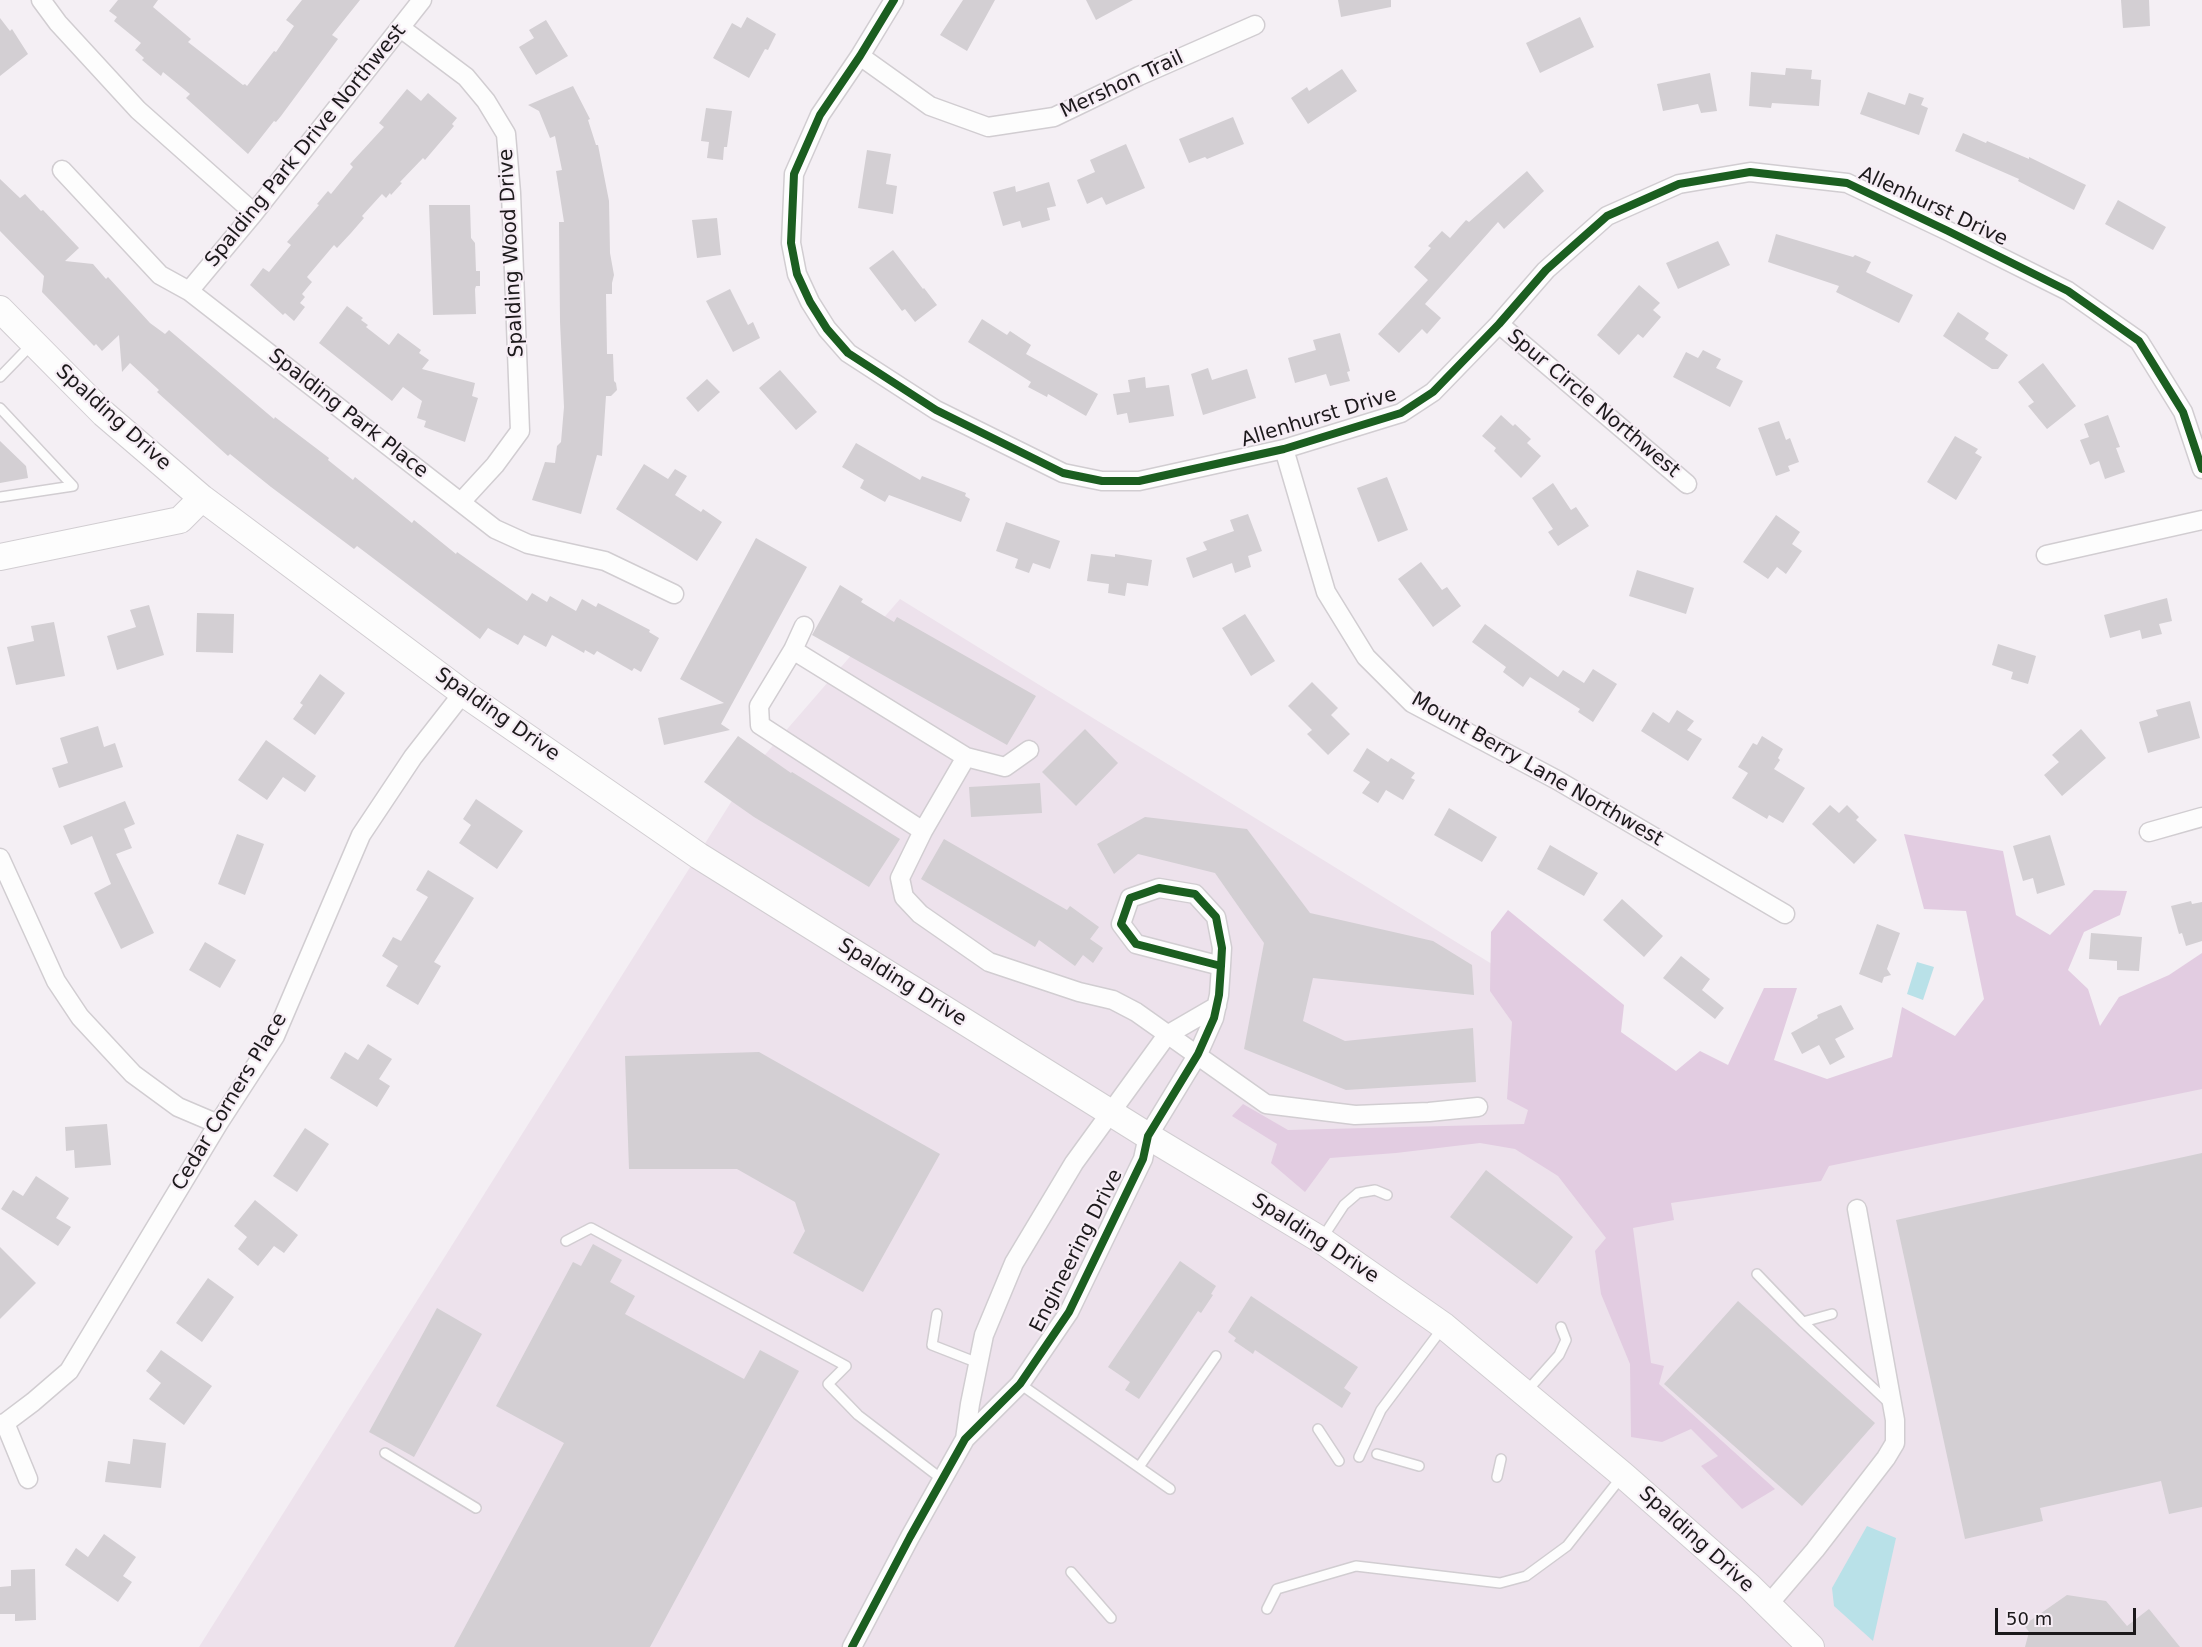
<!DOCTYPE html>
<style>
body{margin:0}
#map{position:relative;width:2202px;height:1647px;overflow:hidden;background:#f4eff4;font-family:"DejaVu Sans",sans-serif}
canvas{display:block}
.scale{position:absolute;left:1995px;top:1608px;width:141px;height:27px;box-sizing:border-box;border:3px solid #1c191b;border-top:0;padding-left:8px;font-size:18px;line-height:21px;white-space:nowrap;color:#1c191b;-webkit-text-stroke:4px #f6edf5;paint-order:stroke}
</style>
<div id="map">
<canvas width="2202" height="1647"></canvas>
<div class="scale">50 m</div>
</div>
<script>
const c = document.querySelector('canvas').getContext('2d');
c.lineJoin = 'round';
function paint(path, color) { c.fillStyle = color; c.fill(path, 'evenodd'); }
const shape = rows => new Path2D(rows.map(r => 'M' + r).join(''));
function trace(path, color, width, dash) { c.strokeStyle = color; c.lineWidth = width; c.lineCap = dash ? 'butt' : 'round'; c.setLineDash(dash || []); c.stroke(path); }
function label(font, color, halo, rows, align = 'center') {
  c.font = font + ' "DejaVu Sans",sans-serif'; c.lineWidth = 4.5; c.setLineDash([]); c.textBaseline = 'middle'; c.strokeStyle = halo; c.fillStyle = color; for (const [text, x, y, turn = 0] of rows) {
    c.save(); c.translate(x, y); c.rotate((+turn || 0) * Math.PI / 180); c.textAlign = isNaN(turn) ? turn : align; if (halo) c.strokeText(text, 0, 0); c.fillText(text, 0, 0); c.restore();
  }
}
const built = shape([
 [900,599,1740,1117,2202,1037,2202,1647,199,1647,750,772]
]);
const forest = shape([
 [1904,834,2003,851,2016,915,2050,935,2094,890,2127,891,2120,915,2084,932,2068,970,2088,989,2100,1026,2119,997,2169,975,2202,953,2202,1089,1829,1166,1821,1181,1671,1203,1674,1220,1633,1228,1651,1363,1664,1366,1659,1384,1775,1489,1742,1509,1701,1466,1718,1456,1691,1429,1662,1442,1631,1437,1630,1364,1601,1294,1595,1251,1606,1238,1558,1176,1515,1149,1480,1143,1396,1153,1330,1158,1305,1192,1271,1163,1277,1144,1232,1116,1243,1104,1288,1130,1524,1124,1528,1110,1507,1099,1512,1022,1490,991,1491,932,1508,910,1624,1005,1621,1032,1676,1071,1700,1051,1728,1065,1764,988,1797,988,1774,1060,1827,1079,1892,1057,1902,1007,1955,1036,1984,999,1966,911,1924,909]
]);
const water = shape([
 [1917,962,1934,967,1923,1000,1907,994],
 [1867,1526,1896,1538,1873,1641,1834,1606,1832,1588]
]);
const building = shape([
 [118,0,158,0,153,7,191,39,188,42,243,85,245,84,247,86,274,51,276,52,294,26,286,20,302,0,360,0,332,35,338,39,281,116,276,122,274,121,248,154,186,98,190,94,163,72,161,76,142,60,144,58,135,50,141,43,114,21,117,17,109,11],
 [963,0,995,0,967,51,940,35],
 [1086,0,1133,0,1096,20],
 [1338,0,1391,0,1391,7,1341,17],
 [2121,0,2149,0,2150,26,2123,28],
 [747,17,776,34,768,50,765,49,749,78,713,58,732,23,741,28],
 [1580,17,1594,47,1540,73,1526,43],
 [0,18,10,31,12,29,28,54,0,76],
 [546,20,568,56,536,75,519,47,534,38,529,30],
 [1786,68,1812,70,1811,79,1821,80,1819,106,1772,103,1771,108,1749,106,1751,72,1785,75],
 [1342,69,1357,91,1308,124,1291,98,1307,87,1309,91],
 [1710,73,1717,111,1701,113,1698,104,1663,111,1657,84],
 [573,86,590,119,588,120,596,145,598,145,609,201,610,253,614,275,612,283,612,294,606,294,607,354,613,354,614,381,616,383,617,390,611,396,606,396,602,456,597,455,581,514,532,500,545,462,555,463,557,446,561,442,564,407,560,322,559,222,564,222,556,171,562,170,555,136,550,138,539,111,528,105],
 [407,89,421,101,428,93,457,118,452,124,454,126,425,160,423,158,400,182,402,183,391,195,390,193,386,198,382,194,362,216,364,218,351,233,337,248,334,245,307,277,312,282,302,294,305,297,300,303,305,307,294,321,285,313,283,315,250,285,263,268,269,272,291,245,287,242,319,205,317,204,328,191,331,194,353,167,350,164,384,127,379,123],
 [1868,92,1905,105,1909,93,1924,98,1921,105,1928,108,1919,135,1860,114],
 [706,108,732,111,727,147,724,147,723,160,707,158,709,142,701,141],
 [1233,117,1244,144,1207,159,1205,157,1189,163,1179,139],
 [1963,133,1986,143,1987,141,2029,159,2029,157,2086,185,2074,210,2018,181,2019,179,1955,151],
 [1126,144,1145,188,1106,205,1102,197,1087,204,1077,180,1095,172,1090,160],
 [867,150,891,154,886,184,897,186,893,214,858,208],
 [1527,171,1544,191,1504,229,1498,222,1425,304,1441,318,1427,334,1422,329,1399,353,1378,334,1428,280,1414,267,1431,248,1428,246,1442,231,1450,238,1466,220,1469,222],
 [0,179,20,198,25,194,41,211,43,210,79,248,65,261,93,264,106,279,108,277,150,323,165,334,169,330,274,419,275,417,329,458,328,460,353,480,355,477,412,523,414,520,456,554,457,552,527,601,532,593,547,602,550,596,576,611,582,599,596,607,598,603,650,630,649,632,659,638,641,672,634,668,632,671,597,651,594,655,585,650,584,653,552,635,546,647,524,635,518,645,488,628,480,639,357,546,354,549,271,487,230,454,228,456,157,392,159,390,130,363,122,372,119,335,102,351,96,344,94,346,42,292,44,276,0,231],
 [1049,182,1056,206,1047,208,1050,220,1022,228,1020,221,1003,226,993,192,1015,186,1016,192],
 [2118,200,2166,227,2153,250,2105,224],
 [429,205,470,205,471,238,475,243,476,271,480,271,480,286,476,286,475,289,476,314,433,315],
 [717,218,721,255,697,258,692,220],
 [1776,234,1853,257,1855,255,1871,262,1866,272,1913,295,1899,323,1836,292,1839,286,1768,262],
 [1718,241,1730,265,1678,289,1666,263],
 [893,250,923,289,924,288,937,305,915,322,905,309,902,311,869,268],
 [1639,285,1660,303,1653,310,1661,317,1643,338,1638,334,1619,355,1597,335],
 [730,289,748,325,753,322,760,338,733,352,706,301],
 [347,306,363,318,361,320,368,325,366,327,389,345,398,333,421,350,419,353,429,360,422,369,475,383,472,396,478,398,465,442,424,427,426,421,417,418,422,401,403,387,392,401,319,343],
 [1958,312,1989,333,1985,339,2008,355,1998,369,1992,369,1943,336],
 [982,319,1007,335,1010,331,1031,345,1026,354,1098,394,1086,416,1048,394,1047,397,1028,387,1031,382,968,342],
 [1340,333,1350,371,1347,372,1350,381,1330,386,1326,374,1295,383,1288,358,1316,350,1313,340],
 [1703,350,1721,359,1716,368,1743,381,1730,407,1673,377,1686,352,1698,358],
 [2043,363,2076,406,2047,429,2028,406,2034,402,2018,382],
 [1208,368,1212,380,1247,369,1256,398,1203,415,1191,374],
 [780,370,817,412,796,430,759,388],
 [1145,377,1146,388,1169,385,1174,416,1129,423,1127,413,1117,415,1113,394,1130,392,1128,380],
 [707,379,720,392,698,412,686,398],
 [1501,415,1513,426,1515,424,1531,439,1527,443,1541,456,1521,478,1494,451,1496,448,1482,436],
 [2108,415,2120,447,2116,448,2125,472,2105,479,2099,461,2090,465,2080,440,2089,437,2084,424],
 [1779,421,1786,440,1790,438,1799,462,1788,466,1790,471,1776,476,1758,428],
 [1955,436,1978,449,1975,453,1982,457,1956,500,1927,482],
 [0,441,26,466,28,478,0,483],
 [856,443,920,480,922,476,966,493,965,496,970,499,961,522,889,495,885,502,860,488,864,480,842,467],
 [644,464,668,479,675,469,687,476,675,495,701,512,703,509,722,522,697,561,616,509],
 [1387,477,1408,530,1378,542,1357,488],
 [1553,483,1571,510,1576,507,1589,526,1558,546,1548,532,1553,529,1532,498],
 [1248,514,1262,551,1248,556,1251,567,1235,573,1232,563,1193,578,1186,558,1207,550,1203,542,1234,531,1230,520],
 [1776,515,1800,532,1792,544,1802,551,1786,574,1777,567,1768,579,1743,562],
 [1006,522,1060,541,1050,569,1033,563,1029,573,1015,568,1018,559,996,551],
 [756,538,807,567,721,724,730,730,664,745,658,718,724,703,680,679],
 [1091,554,1115,557,1115,554,1152,560,1148,586,1127,583,1125,596,1108,593,1109,584,1087,581],
 [1421,562,1442,590,1447,587,1461,606,1433,627,1398,579],
 [1637,570,1694,588,1686,614,1629,596],
 [840,585,863,599,861,602,894,622,897,617,1036,696,1007,745,812,635],
 [2167,598,2172,621,2159,624,2162,634,2142,639,2140,630,2110,638,2104,615],
 [149,605,164,655,117,670,107,636,136,627,130,610],
 [197,613,234,614,233,653,196,652],
 [1245,614,1275,661,1251,676,1222,628],
 [54,622,65,676,16,685,7,647,34,641,31,626],
 [1485,624,1558,677,1563,670,1584,683,1593,669,1617,684,1593,722,1578,712,1580,709,1530,677,1523,687,1503,672,1506,667,1472,642],
 [1998,644,2036,656,2028,684,2011,679,2013,672,1992,665],
 [320,674,345,693,315,735,293,719,303,705,300,703],
 [1312,682,1338,708,1331,715,1350,734,1328,755,1307,734,1312,730,1288,706],
 [2190,701,2200,738,2148,753,2139,722,2158,716,2156,710],
 [1677,710,1694,721,1687,730,1702,739,1688,761,1641,731,1653,712,1669,723],
 [98,726,104,747,115,743,123,767,59,788,52,768,68,763,60,738],
 [1085,729,1118,763,1076,806,1042,772],
 [2081,729,2106,758,2062,796,2044,775,2059,762,2052,755],
 [738,736,791,773,792,772,900,839,869,887,754,817,704,782],
 [1762,736,1783,749,1778,758,1780,760,1774,769,1805,788,1783,823,1769,815,1767,819,1732,798,1748,773,1738,767,1753,743,1757,745],
 [266,740,316,776,305,792,283,777,267,800,238,780],
 [1367,748,1388,762,1391,758,1415,773,1411,778,1415,780,1403,800,1386,790,1378,803,1362,793,1370,782,1353,771],
 [1040,783,1042,813,971,817,969,787],
 [476,799,523,831,497,869,459,843,471,825,463,819],
 [125,801,135,824,124,829,132,848,116,854,154,933,121,949,94,893,111,884,92,836,71,845,63,826],
 [1830,805,1839,813,1847,805,1859,817,1856,820,1877,840,1854,864,1812,824],
 [1449,808,1497,837,1482,862,1434,835],
 [1145,817,1247,829,1310,913,1433,941,1472,965,1474,995,1313,978,1303,1021,1345,1041,1473,1028,1476,1082,1346,1090,1244,1049,1264,943,1215,873,1138,854,1114,874,1097,844],
 [237,834,264,844,245,895,218,884],
 [2050,835,2065,885,2037,894,2033,878,2023,881,2013,846],
 [944,839,1067,910,1070,906,1099,927,1090,939,1103,948,1093,963,1083,955,1075,966,1039,940,1035,947,921,879],
 [1550,845,1598,873,1584,896,1537,869],
 [428,870,474,898,434,962,441,966,418,1005,386,986,398,966,382,956,393,937,401,941,428,897,416,890],
 [1622,899,1663,936,1644,957,1603,920],
 [2191,901,2192,904,2202,902,2202,941,2186,946,2182,933,2179,934,2171,906],
 [1877,924,1900,933,1887,969,1891,975,1884,977,1882,983,1859,974],
 [2091,933,2142,937,2139,971,2117,970,2117,961,2089,959],
 [205,942,236,960,220,988,189,970],
 [1681,956,1710,979,1702,990,1724,1008,1715,1019,1663,978],
 [1841,1005,1854,1029,1835,1039,1845,1057,1830,1065,1819,1045,1802,1054,1791,1033,1818,1018,1817,1015],
 [368,1044,392,1059,379,1079,390,1086,377,1107,330,1078,345,1052,358,1060],
 [759,1052,940,1154,863,1292,793,1253,805,1231,795,1202,737,1169,629,1169,625,1056],
 [107,1124,111,1165,75,1168,74,1150,66,1151,65,1127],
 [305,1128,329,1144,297,1192,273,1176],
 [2202,1153,2202,1507,2169,1514,2161,1481,2040,1508,2043,1521,1965,1539,1896,1220],
 [1486,1170,1573,1237,1537,1284,1450,1217],
 [36,1176,69,1198,56,1218,71,1227,58,1246,1,1209,13,1190,23,1196],
 [255,1200,298,1235,284,1253,274,1246,258,1266,238,1249,247,1237,234,1226],
 [593,1244,622,1260,610,1282,635,1296,625,1314,744,1379,760,1350,799,1371,650,1647,454,1647,564,1443,496,1406,573,1262,581,1266],
 [0,1247,36,1283,0,1319],
 [1180,1261,1216,1286,1211,1294,1213,1295,1201,1313,1198,1311,1139,1399,1125,1390,1130,1382,1108,1367],
 [208,1278,234,1297,202,1342,176,1323],
 [1251,1296,1358,1367,1344,1388,1351,1393,1342,1408,1255,1350,1253,1354,1234,1341,1236,1338,1228,1332],
 [1738,1301,1875,1423,1802,1506,1664,1384],
 [437,1308,482,1334,414,1457,369,1432],
 [161,1350,212,1386,184,1425,149,1399,161,1383,146,1371],
 [133,1439,166,1443,161,1488,105,1482,108,1461,130,1464],
 [104,1534,136,1557,123,1576,132,1582,118,1602,65,1565,76,1548,88,1557],
 [35,1569,36,1620,15,1621,15,1614,0,1614,0,1587,11,1586,11,1570],
 [2067,1595,2106,1601,2127,1626,2149,1609,2180,1647,2025,1647,2029,1632,2024,1625]
]);
const lane = shape([
 [0,377,33,343],
 [0,408,73,486,0,497],
 [1321,1240,1344,1205,1358,1193,1375,1190,1387,1195],
 [566,1241,591,1228,846,1366,828,1384,858,1415,943,1480],
 [1757,1274,1803,1322,1889,1403],
 [937,1314,932,1345,978,1363],
 [1803,1322,1832,1314],
 [1020,1384,1170,1489],
 [1526,1392,1559,1355,1566,1340,1561,1327],
 [1318,1429,1339,1461],
 [385,1453,476,1508],
 [1377,1454,1419,1466],
 [1359,1457,1381,1410,1444,1326],
 [1139,1467,1216,1356],
 [1497,1477,1501,1459],
 [1071,1572,1111,1618],
 [1267,1609,1277,1589,1356,1566,1500,1583,1526,1576,1567,1546,1623,1475]
]);
const street = shape([
 [41,0,58,23,138,110,254,213],
 [894,0,860,56,820,115,794,174,791,243,797,274,810,302,827,329,848,353,936,410,1063,473,1102,481,1139,481,1284,449,1401,413,1433,392,1499,324,1546,270,1607,216,1679,184,1750,172,1847,183,1948,231,2068,291,2139,341,2183,412,2202,469],
 [402,29,466,77,486,101,506,134,511,193,520,431,495,465,461,502],
 [860,56,930,106,988,127,1054,117,1139,76,1255,25],
 [62,170,160,275,189,291,495,529,528,544,605,561,674,594],
 [189,291,254,213,422,0],
 [1499,324,1687,484],
 [1284,449,1326,592,1366,657,1412,703,1557,780,1785,914],
 [2046,555,2202,520],
 [804,626,793,650,759,706,760,725,923,831],
 [793,650,966,757,1005,767,1029,750],
 [966,757,923,831,900,878,904,897,920,914,989,962,1079,992,1113,1000,1136,1012,1266,1104,1355,1115,1429,1112,1478,1107],
 [2149,832,2202,817],
 [0,858,56,981,80,1017,133,1074,178,1107,218,1124],
 [5,1423,28,1479],
 [0,1424,5,1423,33,1402,69,1371,218,1124,275,1036,361,835,413,757,463,693],
 [965,1439,970,1404,984,1335,1014,1263,1074,1163,1167,1035,1217,1006],
 [1768,1605,1815,1550,1886,1458,1895,1443,1895,1420,1857,1209],
 [852,1647,910,1537,965,1439,1020,1384,1069,1312,1143,1159,1148,1136,1198,1054,1214,1018,1219,995,1221,966,1222,948,1216,917,1195,894,1159,888,1130,898,1121,924,1136,944,1221,966]
]);
const secondary = shape([
 [0,309,104,414,202,498,463,693,699,856,1148,1136,1321,1240,1444,1326,1623,1475,1749,1586,1811,1647],
 [0,557,180,520,202,498]
]);
const cycleway = shape([
 [894,0,860,56,820,115,794,174,791,243,797,274,810,302,827,329,848,353,936,410,1063,473,1102,481,1139,481,1284,449,1401,413,1433,392,1499,324,1546,270,1607,216,1679,184,1750,172,1847,183,1948,231,2068,291,2139,341,2183,412,2202,469],
 [852,1647,910,1537,965,1439,1020,1384,1069,1312,1143,1159,1148,1136,1198,1054,1214,1018,1219,995,1221,966,1222,948,1216,917,1195,894,1159,888,1130,898,1121,924,1136,944,1221,966]
]);
const streetNames = [
 ["Mershon Trail",1122,85,-25],
 ["Spalding Park Drive Northwest",306,146,-51],
 ["Allenhurst Drive",1933,207,25],
 ["Spalding Wood Drive",512,253,-93],
 ["Spur Circle Northwest",1593,404,40],
 ["Spalding Park Place",348,414,38],
 ["Spalding Drive",113,418,42],
 ["Allenhurst Drive",1319,418,-17],
 ["Spalding Drive",497,715,35],
 ["Mount Berry Lane Northwest",1537,770,30],
 ["Spalding Drive",902,983,32],
 ["Cedar Corners Place",230,1102,-59],
 ["Spalding Drive",1315,1239,33],
 ["Engineering Drive",1077,1251,-63],
 ["Spalding Drive",1696,1540,42]
];
paint(built, '#ede2ec');
paint(forest, '#e2cce1');
paint(water, '#b9e1e8');
paint(building, '#d3cfd3');
trace(lane, '#d1cdd1', 12);
trace(street, '#d1cdd1', 21);
trace(secondary, '#d1cdd1', 28);
trace(lane, '#fdfdfd', 9);
trace(street, '#fdfdfd', 18);
trace(secondary, '#fdfdfd', 26);
trace(cycleway, '#1b5e20', 8);
label('20px', '#1c191b', '#f6edf5', streetNames);
</script>
